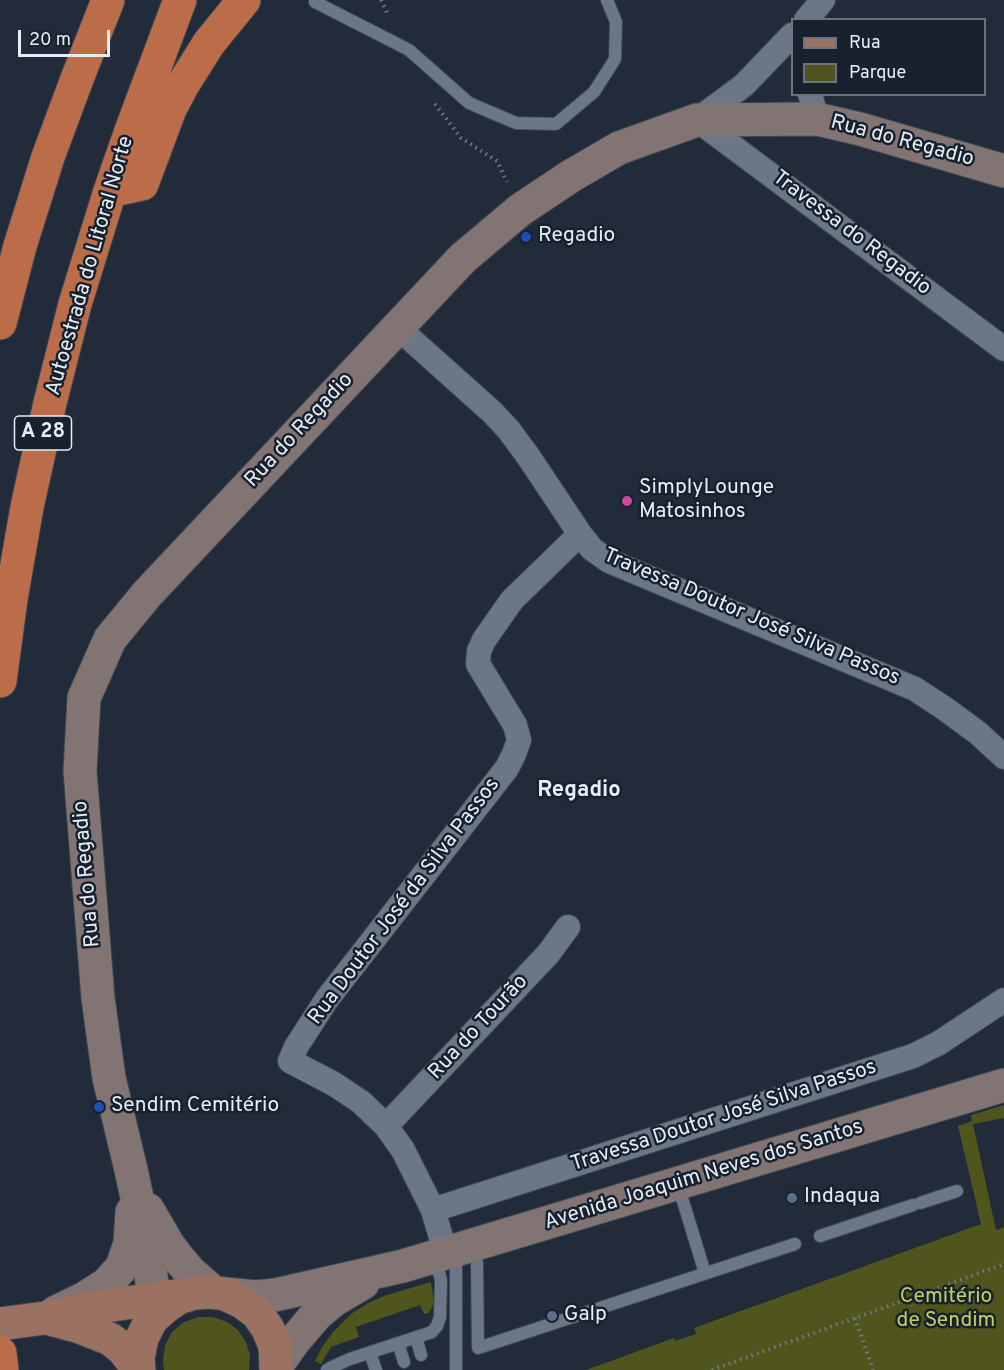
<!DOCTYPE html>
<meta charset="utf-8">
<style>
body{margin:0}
#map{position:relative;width:1004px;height:1370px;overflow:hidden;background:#212b39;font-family:Overpass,sans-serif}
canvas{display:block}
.legend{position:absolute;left:791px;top:18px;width:195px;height:78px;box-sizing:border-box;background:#18222e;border:2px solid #6a737e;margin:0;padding:8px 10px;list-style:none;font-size:18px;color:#e6edf6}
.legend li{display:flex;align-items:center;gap:12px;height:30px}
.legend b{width:30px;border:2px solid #6a737e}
.scale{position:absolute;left:18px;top:30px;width:92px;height:27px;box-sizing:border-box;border:3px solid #e6edf6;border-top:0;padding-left:8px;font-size:18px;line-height:21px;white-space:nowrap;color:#e6edf6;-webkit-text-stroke:4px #18222e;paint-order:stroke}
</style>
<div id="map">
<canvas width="1004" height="1370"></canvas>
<ul class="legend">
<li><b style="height:8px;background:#9b7162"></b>Rua</li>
<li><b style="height:16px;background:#50551d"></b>Parque</li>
</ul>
<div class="scale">20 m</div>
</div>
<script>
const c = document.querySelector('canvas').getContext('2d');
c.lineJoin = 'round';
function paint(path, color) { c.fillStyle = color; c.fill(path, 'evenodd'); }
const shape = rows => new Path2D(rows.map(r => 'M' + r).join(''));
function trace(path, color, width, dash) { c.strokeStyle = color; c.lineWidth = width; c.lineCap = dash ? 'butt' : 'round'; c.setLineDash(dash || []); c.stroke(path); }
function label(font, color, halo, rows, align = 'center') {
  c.font = font + ' Overpass,sans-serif'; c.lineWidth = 5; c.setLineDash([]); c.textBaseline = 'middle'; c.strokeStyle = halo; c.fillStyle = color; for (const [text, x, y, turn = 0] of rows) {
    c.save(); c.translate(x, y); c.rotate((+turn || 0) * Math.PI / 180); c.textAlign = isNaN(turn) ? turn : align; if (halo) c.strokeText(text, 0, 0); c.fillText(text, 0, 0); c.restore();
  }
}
const green = shape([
 [1004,1105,1004,1118,973,1124,996,1230,1004,1227,1004,1370,586,1370,674,1338,675,1341,696,1334,694,1328,981,1224,958,1126,972,1121,971,1115],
 [431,1282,434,1303,429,1313,424,1314,420,1305,356,1327,359,1337,331,1347,321,1364,315,1361,322,1347,333,1332,351,1314,368,1303,384,1296],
 [198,1317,213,1317,227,1322,238,1330,246,1342,250,1355,249,1370,164,1370,163,1360,165,1345,172,1332,184,1322]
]);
const path = shape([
 [381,0,388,15],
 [435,104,461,138,497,161,507,182],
 [855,1318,873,1370],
 [712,1370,1004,1264]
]);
const lane = shape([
 [315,2,409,50,469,103,516,123,556,124,594,92,615,59,616,22,607,0],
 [678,1185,705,1273],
 [920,1203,957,1191],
 [820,1236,913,1205],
 [473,1246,477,1263,478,1348,795,1244],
 [456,1251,456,1370],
 [416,1337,421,1355],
 [398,1343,404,1362],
 [370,1353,376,1370],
 [327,1370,332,1367,350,1359,432,1332,437,1326,440,1317,441,1280,435,1258]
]);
const street = shape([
 [806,20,823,0],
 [792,35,744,85,697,120,1004,349],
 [810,94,817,119],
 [397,327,492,412,508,429,528,456,580,534,592,549,609,561,915,689,944,708,978,733,1004,757],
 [386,1126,548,954,568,927],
 [433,1210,913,1056,939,1043,1004,1000],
 [446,1254,433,1210,403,1150,386,1126,361,1102,334,1084,290,1061,296,1047,327,999,507,768,514,754,519,740,515,725,478,664,479,651,484,640,512,600,580,534]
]);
const secondary = shape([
 [148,1210,169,1246,179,1259,190,1272,213,1292],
 [225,1294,256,1297,275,1295,403,1266,1004,1085],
 [154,1298,147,1245,132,1174,109,1078,98,998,80,771,84,698,110,639,147,594,463,258,520,210,571,176,619,148,697,120,817,119,860,129,1004,171],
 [56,1312,85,1298,107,1284,122,1267,130,1243,132,1212],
 [277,1365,294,1341,317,1314,334,1300,363,1283]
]);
const primary = shape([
 [50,1319,77,1326,110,1339,122,1348,133,1362,136,1370],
 [0,1324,45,1318,92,1308,182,1295],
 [139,1370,138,1358,142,1338,151,1320,164,1308,178,1298,195,1293,210,1292,225,1294,242,1302,257,1313,268,1329,275,1346,276,1370]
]);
const highway = shape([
 [110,191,142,184,170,109,182,86,209,43,244,0],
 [0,323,20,246,48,157,77,79,108,0],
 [0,681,11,599,27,507,50,403,75,304,110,191,132,128,180,0],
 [0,1353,2,1370]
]);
const markers = [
 [526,237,6,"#1a4fb4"],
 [627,501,6,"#d1479c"],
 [99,1107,6,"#1a4fb4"],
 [792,1198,6,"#5c6f8a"],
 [552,1316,6,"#5c6f8a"]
];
const shields = [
 [43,433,57]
];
const shieldNames = [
 ["A 28",43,433]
];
const streetNames = [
 ["Rua do Regadio",902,142,15],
 ["Travessa do Regadio",851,234,37],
 ["Autoestrada do Litoral Norte",91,266,-74],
 ["Rua do Regadio",300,431,-47],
 ["Travessa Doutor José Silva Passos",751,618,23],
 ["Rua do Regadio",88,874,-95],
 ["Rua Doutor José da Silva Passos",405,902,-53],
 ["Rua do Tourão",479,1028,-47],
 ["Travessa Doutor José Silva Passos",724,1117,-18],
 ["Avenida Joaquim Neves dos Santos",704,1176,-17]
];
const poiNames = [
 ["Regadio",538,237],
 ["SimplyLounge",639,489],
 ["Matosinhos",639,513],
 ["Sendim Cemitério",111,1107],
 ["Indaqua",804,1198],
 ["Galp",564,1316]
];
const parkNames = [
 ["Cemitério",946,1298],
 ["de Sendim",946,1322]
];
const neighbourhoodNames = [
 ["Regadio",579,792]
];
paint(green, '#50551d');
trace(lane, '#3f4853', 14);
trace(street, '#3f4853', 26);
trace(secondary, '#3f4853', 35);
trace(primary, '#3f4853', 35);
trace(highway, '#3f4853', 35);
trace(path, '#727b87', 4, [1.5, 4.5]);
trace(lane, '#6b7787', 12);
trace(street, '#6b7787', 24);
trace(secondary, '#837474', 33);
trace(primary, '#9b7162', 33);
trace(highway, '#bb6d49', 33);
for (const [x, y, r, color] of markers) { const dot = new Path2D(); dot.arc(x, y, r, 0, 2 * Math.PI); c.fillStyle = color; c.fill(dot); trace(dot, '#18222e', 2); }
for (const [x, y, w] of shields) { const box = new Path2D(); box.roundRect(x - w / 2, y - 17, w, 34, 4.5); c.fillStyle = '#18222e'; c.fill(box); trace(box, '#e6edf6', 1.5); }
label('bold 20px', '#e6edf6', null, shieldNames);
label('21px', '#e6edf6', '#18222e', streetNames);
label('21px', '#e6edf6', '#18222e', poiNames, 'left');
label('21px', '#c3ce61', '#18222e', parkNames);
label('bold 22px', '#e6edf6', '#18222e', neighbourhoodNames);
</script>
